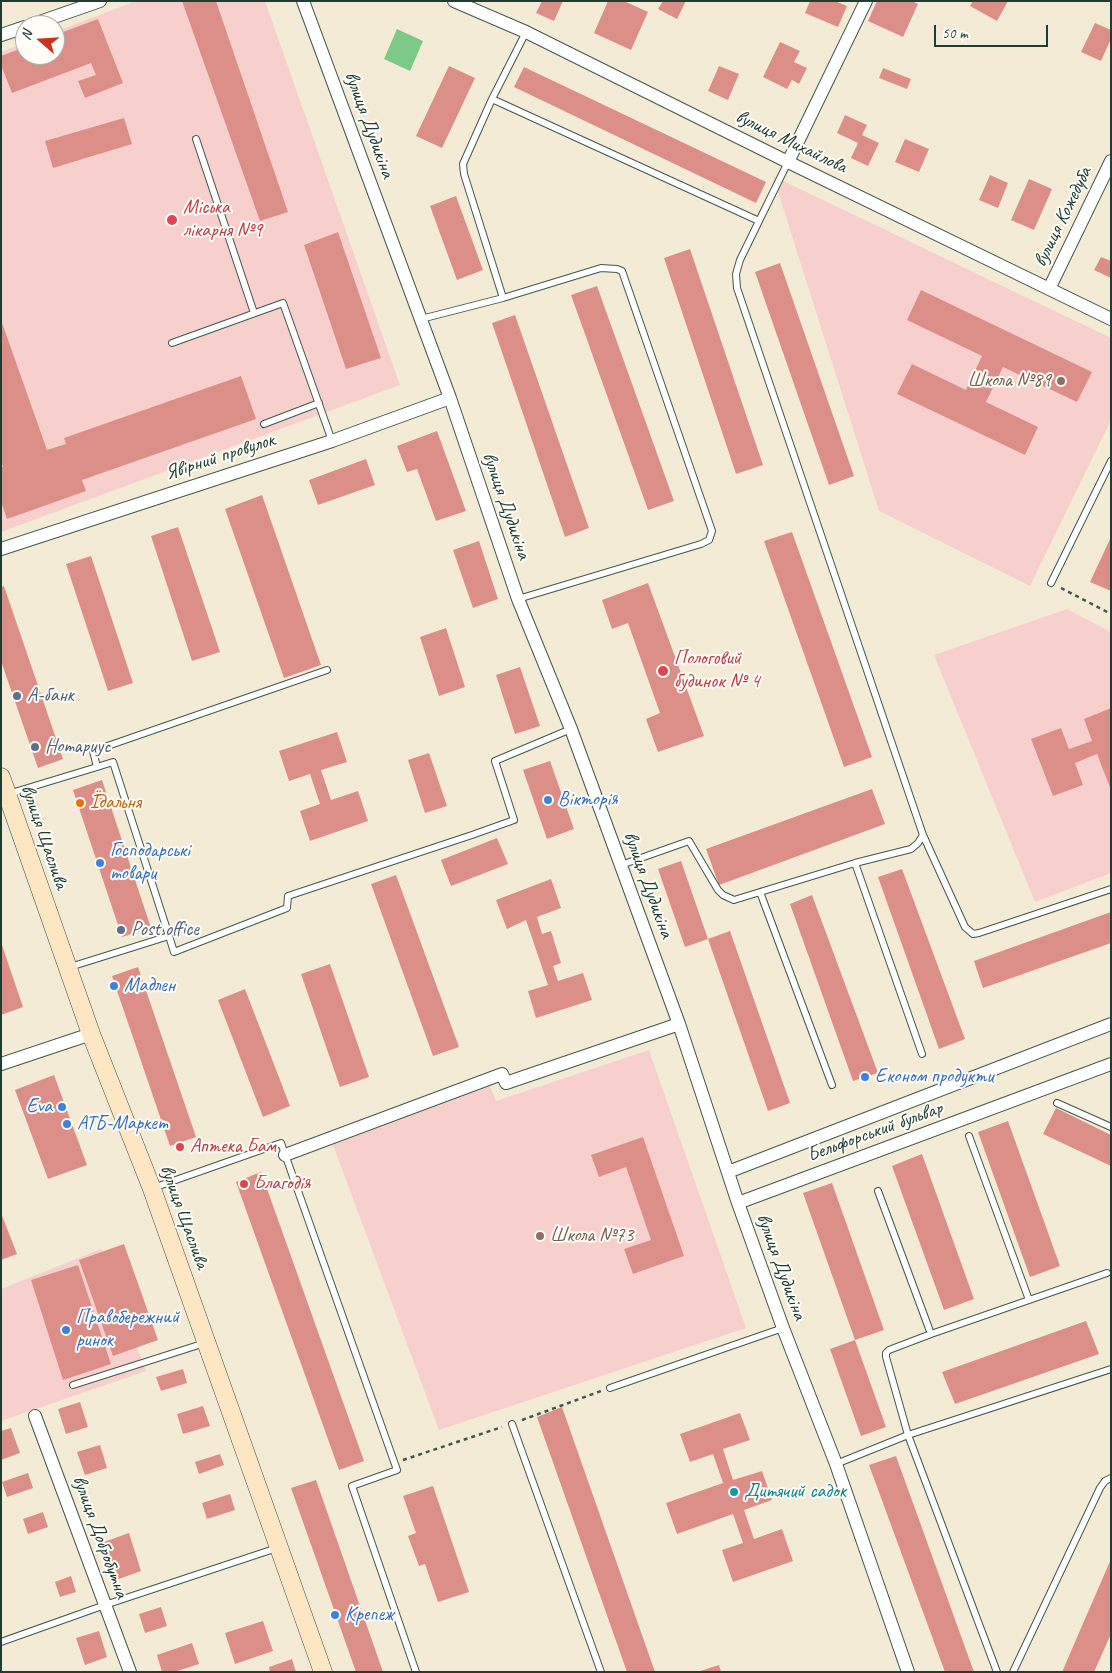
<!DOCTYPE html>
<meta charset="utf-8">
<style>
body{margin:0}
#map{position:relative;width:1112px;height:1673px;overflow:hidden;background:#f4ebd6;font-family:Caveat,sans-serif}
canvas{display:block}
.frame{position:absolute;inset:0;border:2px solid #1f3d34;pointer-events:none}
.north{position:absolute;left:15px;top:15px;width:50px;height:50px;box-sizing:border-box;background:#fdfcf7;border:1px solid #a4b0a9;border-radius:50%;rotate:289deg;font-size:14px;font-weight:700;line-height:20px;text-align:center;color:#1f3d34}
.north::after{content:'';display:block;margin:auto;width:18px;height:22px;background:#c8321e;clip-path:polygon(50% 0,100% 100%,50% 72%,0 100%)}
.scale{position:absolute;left:934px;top:25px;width:114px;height:22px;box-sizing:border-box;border:2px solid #1f3d34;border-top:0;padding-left:6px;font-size:15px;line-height:18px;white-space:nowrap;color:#1f3d34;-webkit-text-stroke:4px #fdfcf7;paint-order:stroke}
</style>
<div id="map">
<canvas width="1112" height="1673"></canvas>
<div class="frame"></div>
<div class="north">N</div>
<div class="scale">50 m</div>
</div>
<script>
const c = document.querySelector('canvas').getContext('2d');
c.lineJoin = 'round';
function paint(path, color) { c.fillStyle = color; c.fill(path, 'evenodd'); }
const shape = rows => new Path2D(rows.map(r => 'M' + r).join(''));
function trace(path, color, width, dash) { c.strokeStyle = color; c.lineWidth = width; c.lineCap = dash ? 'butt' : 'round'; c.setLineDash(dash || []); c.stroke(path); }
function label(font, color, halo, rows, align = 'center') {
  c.font = font + ' Caveat,sans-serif'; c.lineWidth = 4; c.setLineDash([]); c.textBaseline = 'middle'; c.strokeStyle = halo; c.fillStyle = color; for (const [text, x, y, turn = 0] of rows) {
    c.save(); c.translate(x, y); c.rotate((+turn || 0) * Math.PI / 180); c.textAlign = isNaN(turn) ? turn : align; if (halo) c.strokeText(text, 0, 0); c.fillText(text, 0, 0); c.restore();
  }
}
const built = shape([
 [136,1,265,1,400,385,1,532,1,52,25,43,25,55,55,55,55,32],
 [773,176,1111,338,1111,420,1030,586,879,511],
 [1067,609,1111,632,1111,873,1035,902,934,655],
 [649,1050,746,1328,439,1430,333,1145,490,1086,496,1101],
 [101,1249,146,1371,1,1421,1,1289]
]);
const green = shape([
 [397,29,423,41,410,71,384,59]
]);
const building = shape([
 [182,1,216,1,288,212,260,221],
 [542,1,563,1,554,21,536,13],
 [608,1,624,1,648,12,631,50,594,33],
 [663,1,686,1,677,19,658,9],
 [810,1,835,1,847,6,838,27,805,13],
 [877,1,912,1,918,4,903,37,868,21],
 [973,1,1008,1,997,21,970,6],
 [98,19,123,83,85,98,78,81,96,75,91,63,12,93,1,65,1,56,25,47,25,55,55,55,55,35],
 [1095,23,1111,30,1111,39,1101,61,1081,52],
 [780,42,800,51,794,62,807,68,799,84,792,80,787,89,763,77],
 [449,66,475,78,442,148,416,136],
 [719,66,739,74,728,100,708,91],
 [524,67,766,182,756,203,514,87],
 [883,68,911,79,907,89,879,78],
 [845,115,867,125,862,135,879,143,868,166,851,158,858,143,837,133],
 [124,118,132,144,53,168,45,141],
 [905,139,929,149,919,172,895,162],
 [990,175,1008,183,998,208,979,200],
 [1029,179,1052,189,1034,230,1011,220],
 [456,196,483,270,457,280,430,206],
 [338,232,381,358,346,369,304,245],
 [690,249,763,465,736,474,664,258],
 [1101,257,1111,261,1111,278,1094,270],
 [780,263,854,476,829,485,755,272],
 [597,286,674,501,648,510,571,295],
 [921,290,1092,372,1077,402,1003,367,986,402,1038,427,1025,455,897,394,912,364,966,390,982,356,907,320],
 [515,315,589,528,565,537,492,323],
 [1,320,47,450,66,444,64,438,241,376,256,419,82,480,86,491,7,519,1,502,1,467,3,467,1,461],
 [437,431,466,511,436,521,417,469,407,472,397,446],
 [366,459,375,485,318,505,309,480],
 [262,495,321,665,284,678,225,509],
 [178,527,220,652,192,661,151,536],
 [792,532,872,757,844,767,764,541],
 [1111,537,1111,591,1090,582],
 [479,541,498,599,473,608,453,550],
 [91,556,133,683,108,691,66,564],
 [648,583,704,736,658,752,646,719,660,713,628,623,612,629,602,600],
 [4,586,63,759,38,768,1,661,1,587],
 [446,628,465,687,439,696,420,637],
 [520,667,540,726,515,734,496,675],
 [1111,708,1111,790,1097,754,1075,763,1083,785,1053,796,1031,739,1061,728,1069,749,1092,741,1084,719],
 [337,732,347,762,321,770,331,800,358,791,368,821,310,841,300,811,320,804,310,774,289,781,279,751],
 [429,753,447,806,425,813,408,760],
 [550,761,574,829,547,839,523,770],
 [102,780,151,928,122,937,73,790],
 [872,789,885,824,719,885,706,849],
 [497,838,508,864,451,886,441,860],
 [681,861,708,939,730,931,790,1103,768,1111,708,939,685,947,658,869],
 [902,869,965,1039,939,1049,878,877],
 [396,875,459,1047,433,1056,371,884],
 [551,879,561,908,537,917,542,934,551,931,561,963,553,966,558,981,583,973,592,1000,536,1018,528,991,548,985,526,920,507,929,496,900],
 [812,895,878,1073,853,1081,790,904],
 [1111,912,1111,943,983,988,974,961],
 [2,945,23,1007,1,1015,1,946],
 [330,964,369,1077,340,1087,301,974],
 [138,967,196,1137,170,1146,112,976],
 [245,989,290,1106,263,1117,218,1000],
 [54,1075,87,1165,48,1179,15,1090],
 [1056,1108,1111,1135,1111,1166,1043,1134],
 [1008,1121,1060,1266,1030,1277,978,1132],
 [643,1137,684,1256,633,1274,624,1249,651,1240,626,1167,599,1177,591,1155],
 [922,1154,974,1299,944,1310,892,1166],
 [261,1172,364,1461,339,1470,236,1182],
 [832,1183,884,1330,855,1340,803,1193],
 [1,1213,17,1254,1,1260],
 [124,1244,158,1340,113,1356,79,1260],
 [78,1265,111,1364,63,1380,31,1280],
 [1086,1321,1099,1354,955,1404,942,1372],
 [855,1340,886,1427,861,1436,830,1349],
 [183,1369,187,1383,161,1391,156,1377],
 [80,1402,88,1427,66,1434,58,1409],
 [203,1406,210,1426,183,1434,177,1414],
 [562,1407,655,1672,627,1672,537,1417],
 [740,1413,750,1440,723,1449,733,1480,762,1471,772,1500,744,1510,754,1539,782,1529,793,1561,733,1582,722,1550,743,1543,733,1514,677,1534,666,1503,723,1483,713,1454,690,1462,680,1434],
 [11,1428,20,1453,1,1460,1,1431],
 [100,1445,107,1468,85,1475,77,1452],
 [220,1454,224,1465,199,1474,195,1462],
 [896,1456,974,1672,945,1672,869,1465],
 [28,1473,33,1488,7,1497,2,1482],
 [316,1480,383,1672,356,1672,291,1488],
 [433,1486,469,1592,438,1602,425,1564,419,1566,408,1536,416,1533,403,1496],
 [230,1494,235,1510,207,1519,202,1503],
 [43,1512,48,1527,28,1534,23,1519],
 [129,1533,141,1571,116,1580,104,1542],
 [1111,1559,1111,1634,1094,1672,1062,1672],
 [71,1576,76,1592,60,1597,55,1582],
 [161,1607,167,1626,145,1633,139,1614],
 [263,1621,273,1651,235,1664,225,1633],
 [99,1631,107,1657,85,1665,76,1638],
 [192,1643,199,1664,174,1672,162,1672,157,1655],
 [292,1659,296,1672,270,1672,269,1667],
 [719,1665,721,1672,700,1672,700,1671]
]);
const path = shape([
 [1061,588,1111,614],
 [522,1420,601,1391],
 [403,1460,502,1427]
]);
const lane = shape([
 [492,99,759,221,788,162],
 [196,139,254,313],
 [503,298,601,268,617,269,622,271,712,531,709,540,701,544,518,599],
 [421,319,503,298,464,174,463,164,492,99,526,32],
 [172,343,283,303,332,441],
 [264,424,319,403],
 [1051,583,1111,461],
 [97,767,113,762,169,936],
 [8,794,97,767,93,751,327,670],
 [923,835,965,927,973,934,979,933,1111,889],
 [855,863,922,1054],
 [621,865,689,841,718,890,723,895,734,900,855,863,911,849,918,843,923,835,737,288,736,274,740,260,759,221],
 [760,892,832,1085],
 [70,967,169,936,174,952,287,908,288,896,472,835,514,820,495,761,571,729],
 [1057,1103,1111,1127],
 [969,1136,1029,1300],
 [153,1188,281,1143,397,1470,352,1486,416,1672],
 [878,1191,931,1334],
 [73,1385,205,1343],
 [610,1388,783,1328],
 [512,1424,601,1672],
 [836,1464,908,1435,886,1357,886,1353,889,1350,931,1334,1107,1273],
 [1,1642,105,1605,277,1548],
 [997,1672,908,1435,1111,1369],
 [1013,1672,1100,1488,1105,1481,1111,1478]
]);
const street = shape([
 [303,1,450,398,518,599,571,729,679,1024,738,1203,783,1328,836,1464,908,1672],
 [454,1,526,32,788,162,1111,319],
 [31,25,100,1],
 [1,35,25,27],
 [788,162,866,1],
 [1049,289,1111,161],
 [1,549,332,441,450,398],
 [1,1064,91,1034],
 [285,1155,502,1074,506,1083,679,1024],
 [728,1172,1111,1024],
 [738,1203,1111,1064],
 [35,1416,130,1672]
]);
const secondary = shape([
 [1,777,91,1034,152,1189,323,1672]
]);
const markers = [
 [172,220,6,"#e0444e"],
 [1061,381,5,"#8d6e63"],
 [663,671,6,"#e0444e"],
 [17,696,5,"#5c6f8a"],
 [35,747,5,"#5c6f8a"],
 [548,800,5,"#3f7fe0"],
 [80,803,5,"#e8710a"],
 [100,863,5,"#3f7fe0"],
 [121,930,5,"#5c6f8a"],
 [114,986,5,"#3f7fe0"],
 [865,1077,5,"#3f7fe0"],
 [62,1107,5,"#3f7fe0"],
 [67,1124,5,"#3f7fe0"],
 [180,1147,5,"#e0444e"],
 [244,1184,5,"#e0444e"],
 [540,1236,5,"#8d6e63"],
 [66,1330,5,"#3f7fe0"],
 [734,1492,5,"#0f9aa8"],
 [335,1615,5,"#3f7fe0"]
];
const streetNames = [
 ["вулиця Дудикіна",369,125,70],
 ["вулиця Михайлова",791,142,26],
 ["вулиця Кожедуба",1063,217,-64],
 ["Явірний провулок",220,457,-18],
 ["вулиця Дудикіна",506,506,71],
 ["вулиця Щаслива",44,837,71],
 ["вулиця Дудикіна",648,885,70],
 ["Бельфорський бульвар",875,1132,-20],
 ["вулиця Щаслива",184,1217,70],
 ["вулиця Дудикіна",781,1267,70],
 ["вулиця Добробутна",100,1537,70]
];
const healthNames = [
 ["Міська",183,208],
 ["лікарня №9",183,231],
 ["Пологовий",674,659],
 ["будинок № 4",674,682],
 ["Аптека Бам",190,1147],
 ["Благодія",254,1184]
];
const educationNames = [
 ["Школа №89",1051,381],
 ["Школа №73",550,1236,"left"]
];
const serviceNames = [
 ["А-банк",27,696],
 ["Нотариус",45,747],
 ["Post office",131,930]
];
const shopNames = [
 ["Вікторія",558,800],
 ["Господарські",110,851],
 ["товари",110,874],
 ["Мадлен",124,986],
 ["Економ продукти",875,1077],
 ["Eva",52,1107,"right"],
 ["АТБ-Маркет",77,1124],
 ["Правобережний",76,1318],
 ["ринок",76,1341],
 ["Крепеж",345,1615]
];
const foodNames = [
 ["Їдальня",90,803]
];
const cultureNames = [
 ["Дитячий садок",744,1492]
];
paint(built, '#f7d0cd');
paint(green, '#7cc988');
paint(building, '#dc8f88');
trace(lane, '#3f574c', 8);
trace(street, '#3f574c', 14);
trace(secondary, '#3f574c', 19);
trace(path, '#3f574c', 2.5, [4, 4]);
trace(lane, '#fff', 6);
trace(street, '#fff', 12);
trace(secondary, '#fce6c4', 18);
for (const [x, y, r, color] of markers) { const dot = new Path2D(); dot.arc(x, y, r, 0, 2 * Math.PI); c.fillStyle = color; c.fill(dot); trace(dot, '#fdfcf7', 2); }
label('20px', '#1f3d34', '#fdfcf7', streetNames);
label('20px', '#be3a42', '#fdfcf7', healthNames, 'left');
label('20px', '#785e54', '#fdfcf7', educationNames, 'right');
label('20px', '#4e5e75', '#fdfcf7', serviceNames, 'left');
label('20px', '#366cbe', '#fdfcf7', shopNames, 'left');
label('20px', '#c56008', '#fdfcf7', foodNames, 'left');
label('20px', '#0d838f', '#fdfcf7', cultureNames, 'left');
</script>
